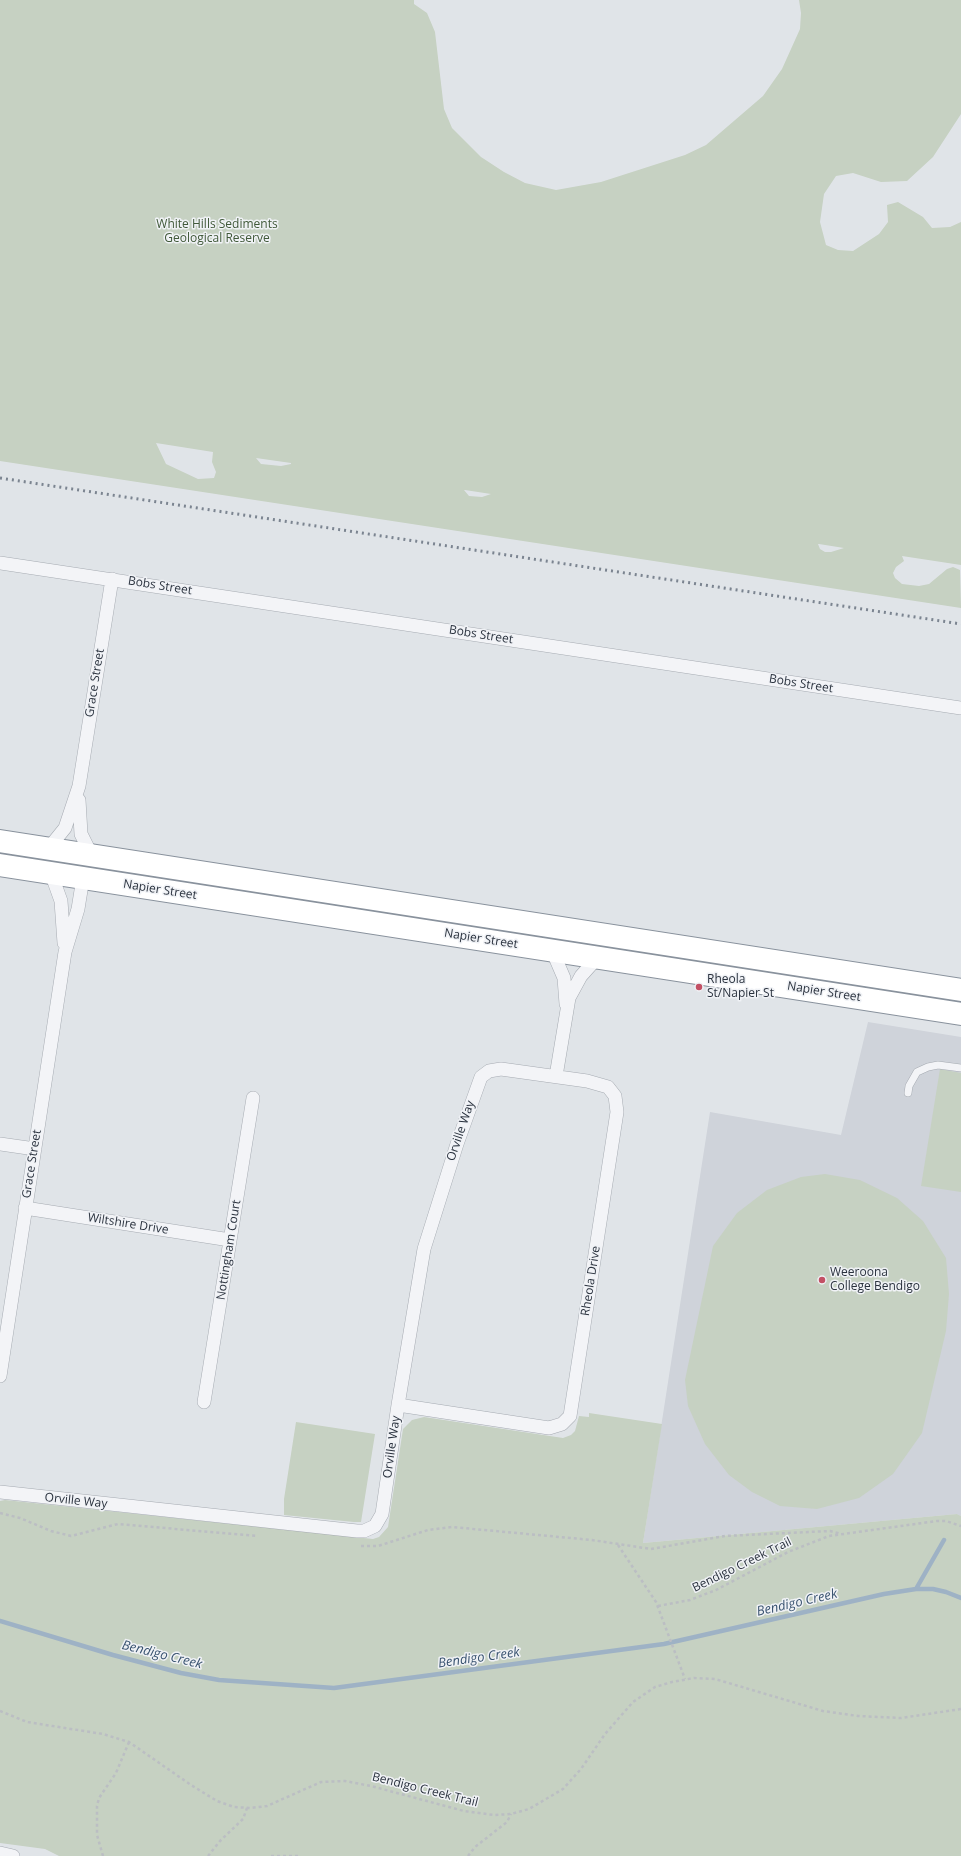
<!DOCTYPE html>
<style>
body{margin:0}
canvas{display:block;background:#e0e4e8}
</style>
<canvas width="961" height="1856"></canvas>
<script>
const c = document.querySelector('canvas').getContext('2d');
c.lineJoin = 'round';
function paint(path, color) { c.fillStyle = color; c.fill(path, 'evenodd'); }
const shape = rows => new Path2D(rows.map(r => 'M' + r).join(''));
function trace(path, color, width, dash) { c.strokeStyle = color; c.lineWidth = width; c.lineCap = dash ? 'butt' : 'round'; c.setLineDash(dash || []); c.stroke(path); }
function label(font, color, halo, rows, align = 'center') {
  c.font = font + ' "Open Sans",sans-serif'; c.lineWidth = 3; c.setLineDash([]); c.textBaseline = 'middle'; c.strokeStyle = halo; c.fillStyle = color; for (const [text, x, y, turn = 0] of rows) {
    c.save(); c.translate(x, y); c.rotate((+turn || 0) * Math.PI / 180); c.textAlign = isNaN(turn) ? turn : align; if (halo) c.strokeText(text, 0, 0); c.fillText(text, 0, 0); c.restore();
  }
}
const built = shape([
 [868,1022,961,1037,961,1516,957,1514,643,1543,710,1112,841,1135]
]);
const green = shape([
 [0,0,414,0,414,4,427,13,435,32,444,109,452,128,481,157,504,172,525,183,556,190,601,182,685,155,706,145,763,96,782,69,800,29,801,13,799,0,961,0,961,114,933,157,907,181,881,182,853,173,836,176,824,194,820,222,826,245,838,250,853,251,879,234,888,222,887,205,898,202,923,217,932,228,950,227,961,222,961,565,902,556,904,561,896,567,893,573,895,578,902,584,919,586,929,584,947,569,953,567,960,570,961,608,0,461],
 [156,443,213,452,212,462,216,472,214,478,198,479,166,464],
 [256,458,291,463,291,464,281,466,261,464],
 [464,490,465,490,491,494,482,497,469,496],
 [818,544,819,544,844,548,831,552,825,552,820,549],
 [940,1069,961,1073,961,1192,921,1186],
 [825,1174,860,1180,897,1198,923,1221,946,1258,949,1294,946,1331,922,1433,893,1474,859,1498,817,1509,780,1506,752,1492,729,1475,705,1444,688,1406,685,1380,713,1246,737,1213,767,1190,801,1177],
 [589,1413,662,1424,643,1543,957,1514,961,1516,961,1856,59,1856,45,1849,0,1843,0,1501,5,1500,373,1539,379,1537,388,1527,403,1429,412,1420,424,1417,563,1438,571,1435,575,1431,579,1416,589,1417],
 [296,1422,375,1434,361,1522,354,1522,284,1515,284,1499]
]);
const stream = shape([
 [916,1589,944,1540],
 [0,1621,113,1655,181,1673,219,1680,334,1688,664,1644,884,1594,916,1589,933,1589,946,1592,961,1598]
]);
const path = shape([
 [0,1513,20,1518,51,1531,71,1536,118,1524,257,1536],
 [618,1545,656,1602,685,1679],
 [361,1546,378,1546,428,1530,452,1527,592,1540,651,1549,725,1536,830,1531,841,1534],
 [658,1606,690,1600,716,1590,788,1552,829,1536,937,1521,946,1521,961,1526],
 [0,1711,27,1722,103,1734,129,1742,191,1785,217,1801,234,1807,250,1808,267,1806,321,1782,345,1781,371,1786,464,1811,494,1815,511,1814,529,1809,563,1789,581,1769,605,1734,633,1702,655,1687,672,1682,694,1678,715,1679,823,1711,858,1716,901,1718,961,1709],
 [103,1856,97,1835,97,1806,99,1798,116,1773,129,1742],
 [208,1856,220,1841,243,1819,247,1808],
 [271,1856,300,1856],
 [468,1856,475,1847,507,1822,511,1814]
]);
const lane = shape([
 [908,1093,909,1086,917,1072,928,1067,938,1065,961,1068]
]);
const street = shape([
 [0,563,961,708],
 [79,800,81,834,92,856],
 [48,849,65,828,79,786,112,579],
 [51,873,61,901,64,943],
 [552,950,564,978,566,1004],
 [556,1076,569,998,581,976,598,957],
 [0,1144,35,1149],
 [25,1208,230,1240],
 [0,1376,65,952,78,909,83,878],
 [204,1402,253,1098],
 [0,1492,357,1531,364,1531,375,1526,382,1514,398,1405,424,1249,457,1144,481,1077,489,1071,501,1069,587,1081,608,1087,615,1096,617,1112,570,1416,562,1424,549,1428,398,1405],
 [0,1853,13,1856]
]);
const highway = shape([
 [0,841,961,990],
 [0,865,961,1014]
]);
const rail = shape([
 [0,478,961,624]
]);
const markers = [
 [699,987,4,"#c35064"],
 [822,1280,4,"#c35064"]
];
const parkNames = [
 ["White Hills Sediments",217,225],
 ["Geological Reserve",217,239]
];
const streetNames = [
 ["Bobs Street",160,586,9],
 ["Bobs Street",481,635,9],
 ["Grace Street",95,683,-81],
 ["Bobs Street",801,684,9],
 ["Napier Street",160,890,9],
 ["Napier Street",481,939,9],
 ["Napier Street",824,992,9],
 ["Orville Way",461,1131,-71],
 ["Grace Street",32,1164,-81],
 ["Wiltshire Drive",128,1224,9],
 ["Nottingham Court",229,1250,-81],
 ["Rheola Drive",591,1281,-81],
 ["Orville Way",392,1447,-82],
 ["Orville Way",76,1501,6],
 ["Bendigo Creek Trail",742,1565,-26],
 ["Bendigo Creek Trail",425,1790,14]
];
const poiNames = [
 ["Rheola",707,980],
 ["St/Napier St",707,994],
 ["Weeroona",830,1273],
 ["College Bendigo",830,1287]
];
const waterNames = [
 ["Bendigo Creek",797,1603,-13],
 ["Bendigo Creek",162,1655,14],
 ["Bendigo Creek",479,1658,-8]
];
paint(built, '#cfd3da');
paint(green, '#c6d1c2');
trace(stream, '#9eb2c5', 4.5);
trace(lane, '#a6abb2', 8);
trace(street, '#a6abb2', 14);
trace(highway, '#89929d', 24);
trace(path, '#bbbec3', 2.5, [3, 3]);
trace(lane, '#f3f4f7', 7);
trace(street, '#f3f4f7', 13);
trace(highway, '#fff', 22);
trace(rail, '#7b8490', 3, [2, 4]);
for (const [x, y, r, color] of markers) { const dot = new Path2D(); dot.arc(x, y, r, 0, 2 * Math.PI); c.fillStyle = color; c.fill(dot); trace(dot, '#f0f2f6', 1.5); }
label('12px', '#405939', '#f0f2f6', parkNames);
label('12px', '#2a323e', '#f0f2f6', streetNames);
label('12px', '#2a323e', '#f0f2f6', poiNames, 'left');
label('italic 13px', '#38526f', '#f0f2f6', waterNames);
</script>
